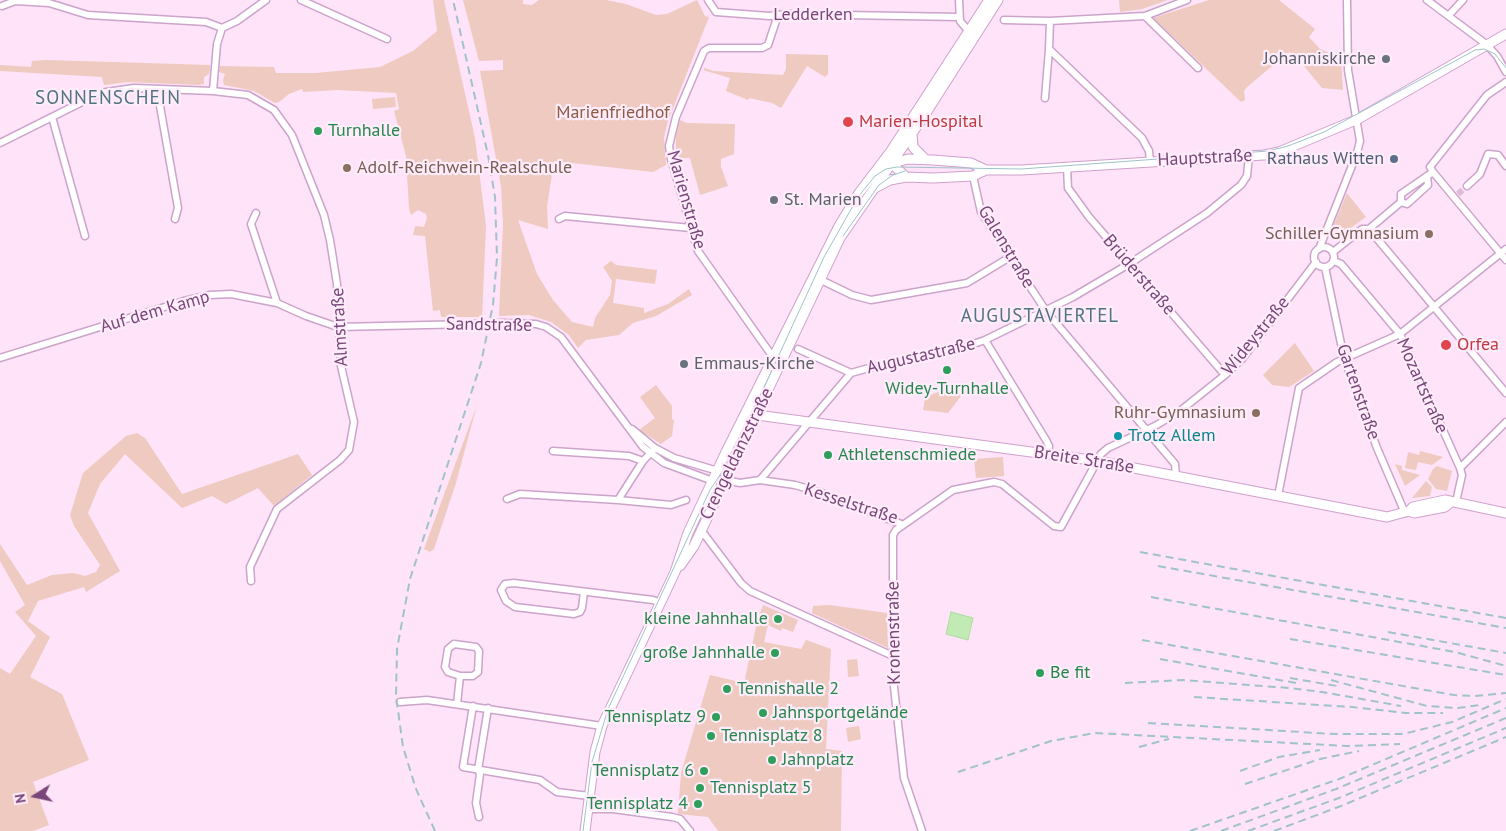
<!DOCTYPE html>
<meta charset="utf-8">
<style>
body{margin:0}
#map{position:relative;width:1506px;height:831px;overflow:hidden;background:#ffe3f8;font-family:"PT Sans",sans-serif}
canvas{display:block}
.north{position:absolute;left:10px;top:771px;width:50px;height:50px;-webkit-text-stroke:4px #ffecfa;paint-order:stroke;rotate:260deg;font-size:14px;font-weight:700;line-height:20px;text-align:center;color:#79467a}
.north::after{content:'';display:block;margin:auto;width:18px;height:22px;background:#79467a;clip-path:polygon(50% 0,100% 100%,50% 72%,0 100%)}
</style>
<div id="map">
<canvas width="1506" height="831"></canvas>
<div class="north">N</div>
</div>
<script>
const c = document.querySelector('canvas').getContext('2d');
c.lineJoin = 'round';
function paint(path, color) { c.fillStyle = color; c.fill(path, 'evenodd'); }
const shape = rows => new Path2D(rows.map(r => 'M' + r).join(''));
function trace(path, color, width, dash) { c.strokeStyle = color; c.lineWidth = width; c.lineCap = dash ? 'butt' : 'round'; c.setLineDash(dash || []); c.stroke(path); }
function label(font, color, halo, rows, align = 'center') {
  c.font = font + ' "PT Sans",sans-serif'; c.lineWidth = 4.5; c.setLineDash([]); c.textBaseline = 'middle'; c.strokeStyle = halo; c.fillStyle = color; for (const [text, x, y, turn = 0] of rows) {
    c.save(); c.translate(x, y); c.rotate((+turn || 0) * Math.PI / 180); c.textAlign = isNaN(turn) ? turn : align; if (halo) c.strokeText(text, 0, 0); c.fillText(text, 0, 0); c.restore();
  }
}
const green = shape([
 [433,0,444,0,475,138,486,226,482,317,441,317,440,310,433,311,425,236,413,235,415,226,424,227,427,218,426,214,418,210,411,215,409,209,406,156,394,111,399,109,396,93,337,90,303,92,302,89,289,94,279,102,275,103,254,91,224,85,223,80,225,74,219,72,220,66,274,67,276,73,316,73,380,67,413,51,437,31],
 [463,0,523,0,523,4,532,5,539,0,606,0,626,4,656,15,667,14,697,0,705,16,709,17,668,121,664,137,666,165,653,172,554,161,547,207,548,229,518,220,537,274,553,300,572,322,593,327,595,318,610,295,612,281,603,267,611,261,616,265,657,270,655,284,616,279,613,303,644,308,644,313,668,304,689,289,692,295,656,316,633,323,619,335,586,340,578,348,569,335,551,322,529,315,499,316,503,225,501,186,480,71,503,70,503,60,479,61],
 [1119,0,1168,0,1142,9,1120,12],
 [1209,0,1279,0,1315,29,1309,37,1320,49,1341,58,1343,90,1322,88,1294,54,1289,52,1247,87,1244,91,1245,100,1241,102,1153,18],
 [786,54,828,55,828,74,825,77,807,66,781,108,772,103,749,98,748,100,726,91,730,78,703,70,705,68,713,71,783,75,786,69],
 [46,60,210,65,210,69,209,74,204,77,204,84,199,85,127,82,104,85,102,77,0,71,0,65,31,67,32,61],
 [395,97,396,107,373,109,372,99],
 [680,120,687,123,735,124,734,154,721,159,721,167,728,186,700,195,690,158,676,158,676,136],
 [1347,193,1366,217,1334,240,1330,234],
 [1295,343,1314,371,1289,387,1272,385,1263,375],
 [656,385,672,406,672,419,674,420,672,436,661,444,639,430,655,418,640,397],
 [952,387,961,396,948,413,923,410,925,397],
 [477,405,456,483,434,549,430,552,424,549],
 [137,433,145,438,182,494,298,454,312,475,274,506,258,488,226,504,212,496,182,508,125,454,100,484,88,513,120,571,86,592,84,587,38,601,28,621,50,637,30,677,62,694,89,760,33,782,49,825,33,831,0,831,0,668,10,674,36,636,15,612,25,605,0,561,0,544,27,585,52,575,73,573,85,576,96,572,100,565,74,526,70,515,83,473,126,436],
 [1420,451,1443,457,1432,465,1418,462,1416,470,1405,468,1408,452,1419,455],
 [1003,457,1004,476,976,478,974,459],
 [1395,464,1402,466,1402,470,1420,475,1405,486],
 [1437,466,1452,471,1447,491,1436,489,1428,479,1433,469],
 [1426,481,1432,487,1430,496,1412,498],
 [763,605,798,620,793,632,782,628,781,631,768,625,764,642,801,649,806,640,831,649,826,749,842,751,841,831,718,831,708,817,678,814,681,773,710,675,744,683,757,622],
 [830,605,887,613,888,648,812,613,813,606],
 [857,659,859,676,848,677,847,660],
 [859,726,861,739,848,742,846,728]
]);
const water = shape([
 [951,612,973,618,968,640,946,634,951,612]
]);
const streetTunnel = shape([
 [1458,194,1467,186]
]);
const street = shape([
 [301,0,387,39],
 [708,0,716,12,769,16,787,14,959,17],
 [959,0,960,21,966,28,972,30],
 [1427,0,1486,44,1497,56,1506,72],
 [2,6,15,1,49,3,88,15,206,22,222,28],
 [1449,15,1463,0],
 [1145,16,1198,68],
 [1004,20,1050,21,1145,16,1187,0],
 [1050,21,1049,49,1142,138,1149,151,1150,161],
 [157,89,178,208,175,219],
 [213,91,217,44,222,28,237,21,266,0],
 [1045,98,1049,49],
 [52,117,85,236],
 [0,143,100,93,134,88,213,91,248,95,274,110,292,135,324,215,330,240,337,284,341,366,354,422,349,450,340,460,277,509,250,567,251,581],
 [1067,167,1068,188,1089,217,1225,375],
 [1433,172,1506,260],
 [973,176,981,212,1046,311,1175,464,1176,476],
 [1467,186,1480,174,1488,154,1498,155,1506,166],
 [1401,202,1401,194,1433,172,1430,167,1487,95,1506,82],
 [256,213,251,224,277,303],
 [559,219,565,216,691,228],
 [1369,229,1506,393],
 '1314 257a10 10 0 1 1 20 0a10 10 0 1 1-20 0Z',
 [1319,249,1357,153,1360,141,1348,70,1347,0],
 [1333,252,1362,229,1369,229,1401,202,1407,204,1428,185,1427,176],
 [1334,261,1341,264,1400,334,1460,468,1462,475,1456,502],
 [1325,267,1344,358,1377,448,1405,513],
 [821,280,852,295,871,300,967,283,1010,257],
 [503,323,536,324,546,327,561,337,643,447,664,463,713,481],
 [985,340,1046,440,1049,446,1048,454],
 [798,349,851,373],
 [0,358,184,301,210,295,231,294,277,303,306,316,338,327,471,324],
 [775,360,698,251,671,159,669,146,676,117,704,51,709,48,762,48,768,45,778,15],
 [632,429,655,448,674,458,718,471],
 [553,451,629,456,643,461],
 [1460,468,1506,422],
 [725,480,740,483,760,480,795,485,819,492,901,524],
 [760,480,851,373,883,364,959,349,985,340,1073,297,1129,264,1207,213,1241,185,1247,176,1249,156],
 [1278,496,1299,388,1337,362,1400,334,1506,249],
 [507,499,520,494,618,500,643,461,655,448],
 [618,500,671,505,686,500],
 [701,530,741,583,750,591,893,656],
 [584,592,582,608,580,612,574,614,515,607,506,601,501,590,505,584,514,583,653,600,660,603],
 [454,644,476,647,479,651,478,672,473,676,460,676,448,672,445,667,448,649,454,644],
 [400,702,427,700,602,726],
 [457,704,460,676],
 [473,706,463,767,540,780,557,792,589,796],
 [588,809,613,809,672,817,680,819,690,831],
 [479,817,476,803,480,774,478,770,488,708],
 [922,831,904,778,894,687,893,576,893,535,896,530,953,490,994,482,1002,484,1054,526,1061,527,1101,454,1108,448,1155,426,1180,411,1225,375,1242,359,1316,262]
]);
const secondary = shape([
 [912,133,913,147,925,159],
 [891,163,906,177,933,178,973,176,986,170,1022,170,1264,155,1279,152,1358,119,1506,34],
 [889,164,908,159,933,160,971,163,986,170],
 [875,188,890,180,906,177],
 [757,415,1098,461,1387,517,1409,511,1413,507,1445,500,1506,513],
 [1409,511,1414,513,1445,507,1451,502],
 [680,566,694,546,840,238,924,116,998,0],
 [585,831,595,752,602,726,675,572,688,533,726,452,839,226,859,193,891,151,989,0]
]);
const tram = shape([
 [843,236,879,185,893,175,905,171],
 [583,831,592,762,608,709,710,490,733,455,824,257,858,197,875,176,886,169,897,167,1021,169,1268,151,1288,146,1324,132,1475,50,1484,49,1495,54,1506,68]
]);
const rail = shape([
 [1140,552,1506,618],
 [1158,566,1506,628],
 [1151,597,1455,652,1506,666],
 [1388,632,1506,653],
 [1290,639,1506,675],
 [1142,640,1454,695,1474,696,1506,693],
 [1160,659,1296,683],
 [1290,678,1337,686],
 [1331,680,1427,706,1458,708,1480,705],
 [1125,683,1183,680,1289,688,1322,692,1401,706],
 [1194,697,1352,707,1406,713,1443,713],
 [1148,723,1335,734,1403,734,1452,722,1506,699],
 [1139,747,1169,739],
 [1240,771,1279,757,1320,750],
 [958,772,1051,741,1095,733,1348,746,1400,744],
 [1245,784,1320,759,1359,751],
 [435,831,416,789,403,747,396,696,397,649,410,579,481,363,493,305,497,258,495,197,488,155,453,0],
 [1190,831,1339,779,1506,708],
 [1221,831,1336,789,1506,718],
 [1248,831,1339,798,1506,728],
 [1274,831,1341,806,1506,737]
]);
const streetBridge = shape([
 [471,324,503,323]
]);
const markers = [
 [1386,59,5,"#6b7280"],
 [848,122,6,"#e0444e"],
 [318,131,5,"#2e9e5b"],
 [1394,159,5,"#5c6f8a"],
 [347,168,5,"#8d6e63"],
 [774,200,5,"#6b7280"],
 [1429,234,5,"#8d6e63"],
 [1446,345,6,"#e0444e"],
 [684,364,5,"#6b7280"],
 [947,370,5,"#2e9e5b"],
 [1256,413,5,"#8d6e63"],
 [1118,436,5,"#0f9aa8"],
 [828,455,5,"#2e9e5b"],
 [778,619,5,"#2e9e5b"],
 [775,653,5,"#2e9e5b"],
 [1040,673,5,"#2e9e5b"],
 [727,689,5,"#2e9e5b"],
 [763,713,5,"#2e9e5b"],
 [716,717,5,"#2e9e5b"],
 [711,736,5,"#2e9e5b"],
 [772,760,5,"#2e9e5b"],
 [704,771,5,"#2e9e5b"],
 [700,788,5,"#2e9e5b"],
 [698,804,5,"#2e9e5b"]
];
const streetNames = [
 ["Ledderken",813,15],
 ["Hauptstraße",1205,158,-3],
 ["Marienstraße",686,200,74],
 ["Galenstraße",1006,247,59],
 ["Brüderstraße",1139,275,49],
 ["Auf dem Kamp",155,312,-16],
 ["Sandstraße",489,325,1],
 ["Almstraße",340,327,-93],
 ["Wideystraße",1256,336,-51],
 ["Augustastraße",921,356,-13],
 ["Mozartstraße",1422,386,66],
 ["Gartenstraße",1358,392,71],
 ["Crengeldanzstraße",737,454,-64],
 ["Breite Straße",1084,460,9],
 ["Kesselstraße",851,504,18],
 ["Kronenstraße",894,633,-91]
];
const worshipNames = [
 ["Johanniskirche",1376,59,"right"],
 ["St. Marien",784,200],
 ["Emmaus-Kirche",694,364]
];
const parkNames = [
 ["Marienfriedhof",613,113]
];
const healthNames = [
 ["Marien-Hospital",859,122],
 ["Orfea",1457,345]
];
const leisureNames = [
 ["Turnhalle",328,131],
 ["Widey-Turnhalle",947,389,"center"],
 ["Athletenschmiede",838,455],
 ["kleine Jahnhalle",768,619,"right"],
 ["große Jahnhalle",765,653,"right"],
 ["Be fit",1050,673],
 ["Tennishalle 2",737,689],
 ["Jahnsportgelände",773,713],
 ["Tennisplatz 9",706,717,"right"],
 ["Tennisplatz 8",721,736],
 ["Jahnplatz",782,760],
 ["Tennisplatz 6",694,771,"right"],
 ["Tennisplatz 5",710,788],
 ["Tennisplatz 4",688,804,"right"]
];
const serviceNames = [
 ["Rathaus Witten",1384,159]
];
const educationNames = [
 ["Adolf-Reichwein-Realschule",357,168,"left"],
 ["Schiller-Gymnasium",1419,234],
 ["Ruhr-Gymnasium",1246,413]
];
const cultureNames = [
 ["Trotz Allem",1128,436]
];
const neighbourhoodNames = [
 ["SONNENSCHEIN",108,99],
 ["AUGUSTAVIERTEL",1040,317]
];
paint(green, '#eecac0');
paint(water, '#c1eab5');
trace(water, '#a9dd9a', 1);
trace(streetTunnel, '#debcd8', 6, [6, 3]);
trace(street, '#cca3ca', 9);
trace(secondary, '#d0a0cd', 11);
trace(street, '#fff', 6);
trace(secondary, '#fff', 9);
trace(tram, '#a0c2ca', 1);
trace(rail, '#a0c2ca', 2, [8, 5]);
trace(streetBridge, '#cca3ca', 9, []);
trace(streetBridge, '#fff', 6);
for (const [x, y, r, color] of markers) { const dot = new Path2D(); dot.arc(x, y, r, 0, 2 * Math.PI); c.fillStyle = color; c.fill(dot); trace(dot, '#ffecfa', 2); }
label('18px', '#79467a', '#ffecfa', streetNames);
label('18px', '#5b616d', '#ffecfa', worshipNames, 'left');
label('18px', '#8d5b41', '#ffecfa', parkNames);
label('18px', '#be3a42', '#ffecfa', healthNames, 'left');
label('18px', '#27864d', '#ffecfa', leisureNames, 'left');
label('18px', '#4e5e75', '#ffecfa', serviceNames, 'right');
label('18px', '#785e54', '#ffecfa', educationNames, 'right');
label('18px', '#0d838f', '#ffecfa', cultureNames, 'left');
c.letterSpacing = '1px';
label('19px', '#517382', '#ffecfa', neighbourhoodNames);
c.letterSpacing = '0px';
</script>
